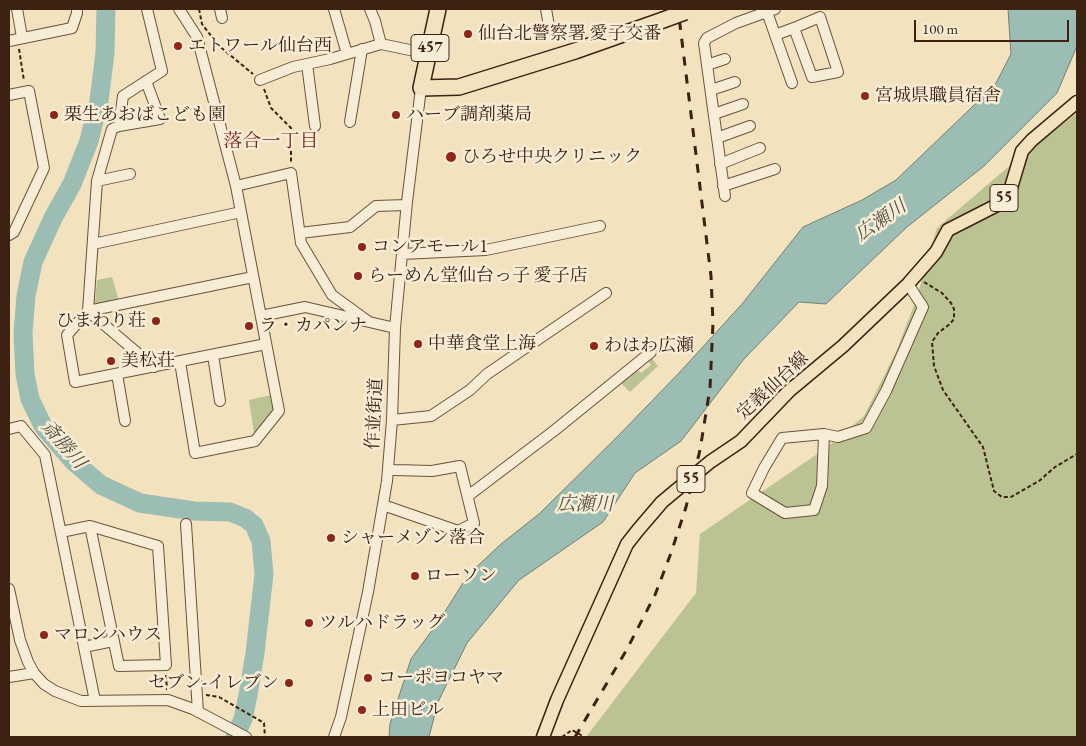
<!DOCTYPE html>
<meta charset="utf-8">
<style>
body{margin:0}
#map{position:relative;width:1086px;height:746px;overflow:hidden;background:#f2e2be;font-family:"EB Garamond",serif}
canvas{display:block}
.frame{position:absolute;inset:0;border:10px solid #3d2214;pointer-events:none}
.scale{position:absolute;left:914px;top:20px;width:155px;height:22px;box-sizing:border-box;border:2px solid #3d2214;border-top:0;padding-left:6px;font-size:15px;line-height:18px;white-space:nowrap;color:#3d2214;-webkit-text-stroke:4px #f7ecd5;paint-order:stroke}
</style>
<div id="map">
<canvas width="1086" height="746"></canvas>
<div class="frame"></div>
<div class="scale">100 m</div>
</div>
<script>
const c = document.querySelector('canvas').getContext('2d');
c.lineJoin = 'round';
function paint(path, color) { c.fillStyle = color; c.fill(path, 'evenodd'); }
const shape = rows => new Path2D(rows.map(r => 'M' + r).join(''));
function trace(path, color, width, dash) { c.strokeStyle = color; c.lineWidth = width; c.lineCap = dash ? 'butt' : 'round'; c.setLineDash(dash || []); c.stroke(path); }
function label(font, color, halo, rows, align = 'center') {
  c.font = font + ' "EB Garamond","Noto Serif JP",serif'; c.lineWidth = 5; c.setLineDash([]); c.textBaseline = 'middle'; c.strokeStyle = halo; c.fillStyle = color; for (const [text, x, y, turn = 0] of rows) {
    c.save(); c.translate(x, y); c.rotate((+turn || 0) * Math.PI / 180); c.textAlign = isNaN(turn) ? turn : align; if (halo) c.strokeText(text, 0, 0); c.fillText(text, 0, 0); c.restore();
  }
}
const green = shape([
 [1077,113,1077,737,586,737,696,593,700,534,826,448,864,416,896,352,916,300,937,228,1001,173],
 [112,277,119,301,101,306,95,303,97,280],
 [650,356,658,366,630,392,619,381,637,369,641,373,651,365,647,359],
 [271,395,275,413,258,432,254,433,249,400]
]);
const water = shape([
 [1008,9,1077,9,1077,46,1057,93,984,166,907,227,826,304,799,302,744,359,681,441,635,473,603,522,519,580,467,643,438,702,429,737,389,737,390,724,411,659,439,621,468,575,501,544,539,514,617,437,679,373,742,304,803,227,862,200,896,180,995,85,1011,54,1008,9]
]);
const river = shape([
 [106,9,105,53,99,101,89,141,72,184,53,218,33,262,26,296,23,333,25,374,30,399,43,426,73,461,101,485,140,503,194,511,230,512,245,518,254,525,261,541,264,574,255,653,248,695,243,719,235,737]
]);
const path = shape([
 [199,9,202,24,218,45,253,74],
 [19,49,24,81],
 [264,89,271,108,291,128,291,163],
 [924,282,942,293,951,303,954,309,954,319,950,324,938,333,932,342,934,366,943,390,983,447,994,491,1002,497,1011,497,1039,481,1055,467,1077,454],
 [166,675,167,690],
 [206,695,219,697,264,723,265,737],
 [562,737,572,730,581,735,580,737]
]);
const minor = shape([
 [17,9,22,37],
 [147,9,162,71,123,96,119,126,112,129,97,181,88,311,67,335,75,382,266,344],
 [179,9,197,37,236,186,279,411,255,441,195,453,180,362],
 [220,9,222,18],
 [334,9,347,54],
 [370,9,375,21,381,44],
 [546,9,549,26],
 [767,12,792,83],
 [775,35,794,28,820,17,838,72,812,77,794,28],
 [9,41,72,28,77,13,77,9],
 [307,64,315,126],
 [707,65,725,59],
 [260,80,293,67,330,59,381,44,429,54],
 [711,90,735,82],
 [9,95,29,91,44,168,14,232,9,235],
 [714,114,743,104],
 [350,122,362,49],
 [119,126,160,119,146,81],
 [717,138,750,126],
 [720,164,760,148],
 [97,181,130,174],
 [236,186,291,173,301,243,332,295,369,322],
 [723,186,775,169],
 [725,196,704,43,707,38,736,23,775,9],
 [300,233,350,227,376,206,406,205],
 [93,244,241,212],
 [402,254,486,250,600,226],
 [88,311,253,277],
 [88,311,154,367],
 [261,316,305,307,395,328],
 [213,355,220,401],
 [117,374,125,421],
 [392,420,431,416,470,390,487,374,606,293],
 [9,429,21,426,45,455,95,701],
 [824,434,822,486,814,510,785,513,752,493,764,468,782,438,824,434,838,437,866,428,886,391,923,307,908,284],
 [468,496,555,430,651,352],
 [383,505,458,531,474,523,460,466,432,471,394,470,388,469],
 [186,524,198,712],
 [61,532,90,526,158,546,166,665,119,666,90,526],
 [9,589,20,640,28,662,34,673,44,684,55,691,81,701,168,700,193,709,246,737],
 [84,647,113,641],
 [9,677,34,673],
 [334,737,341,717,368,592,387,481,392,420,395,328,402,254,407,202,421,88]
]);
const major = shape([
 [543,737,557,700,627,544,638,530,662,502,710,462,741,441,789,391,843,346,908,284,936,252,948,230,1001,203,1010,191,1022,151,1032,140,1077,102]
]);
const highway = shape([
 [438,9,421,88,459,87,575,51,663,20]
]);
const rail = shape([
 [575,737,626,651,655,595,671,553,686,507,700,450,710,388,713,323,711,276,678,9]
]);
const highwayBridge = shape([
 [663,20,685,12]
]);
const markers = [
 [468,34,5,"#8f2418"],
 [178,46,5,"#8f2418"],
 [865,96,5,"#8f2418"],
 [54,115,5,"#8f2418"],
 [396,115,5,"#8f2418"],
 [451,157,6,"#8f2418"],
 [362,247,5,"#8f2418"],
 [358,276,5,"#8f2418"],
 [156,321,5,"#8f2418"],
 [249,326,5,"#8f2418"],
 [418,344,5,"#8f2418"],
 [594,346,5,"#8f2418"],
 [111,361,5,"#8f2418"],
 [331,538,5,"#8f2418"],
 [415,576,5,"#8f2418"],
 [309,623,5,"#8f2418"],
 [44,635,5,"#8f2418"],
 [368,678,5,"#8f2418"],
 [289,683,5,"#8f2418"],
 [362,710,5,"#8f2418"]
];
const shields = [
 [430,48,38],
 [1004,198,28],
 [691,479,28]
];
const shieldNames = [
 ["457",430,48],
 ["55",1004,198],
 ["55",691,479]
];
const poiNames = [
 ["仙台北警察署 愛子交番",478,34],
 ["エトワール仙台西",188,46],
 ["宮城県職員宿舎",875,96],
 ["栗生あおばこども園",64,115],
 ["ハーブ調剤薬局",406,115],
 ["ひろせ中央クリニック",462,157],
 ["コンアモール1",372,247],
 ["らーめん堂仙台っ子 愛子店",368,276],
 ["ひまわり荘",146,321,"right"],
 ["ラ・カパンナ",259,326],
 ["中華食堂上海",428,344],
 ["わはわ広瀬",604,346],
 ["美松荘",121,361],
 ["シャーメゾン落合",341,538],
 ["ローソン",425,576],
 ["ツルハドラッグ",319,623],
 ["マロンハウス",54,635],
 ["コーポヨコヤマ",378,678],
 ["セブン-イレブン",279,683,"right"],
 ["上田ビル",372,710]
];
const streetNames = [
 ["定義仙台線",773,386,-43],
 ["作並街道",375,414,-87]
];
const neighbourhoodNames = [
 ["落合一丁目",271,142]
];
const waterNames = [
 ["広瀬川",881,221,-35],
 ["斎勝川",63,445,49],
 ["広瀬川",585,505]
];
paint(green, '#bac391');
paint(water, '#9bbdb3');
trace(water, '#757f73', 1);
trace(river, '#9bbdb3', 19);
trace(minor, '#6a523e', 12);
trace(major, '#3d2214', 15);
trace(highway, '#3d2214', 18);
trace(path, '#3d2214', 2, [4, 2.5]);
trace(minor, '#f7ecd5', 10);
trace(major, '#f2e2be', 12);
trace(highway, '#f2e2be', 15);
trace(rail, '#3d2214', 3, [9, 9]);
trace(highwayBridge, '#3d2214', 18, []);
trace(highwayBridge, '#f2e2be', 15);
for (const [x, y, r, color] of markers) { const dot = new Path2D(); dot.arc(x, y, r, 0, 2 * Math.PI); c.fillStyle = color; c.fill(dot); trace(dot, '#f7ecd5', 2); }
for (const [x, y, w] of shields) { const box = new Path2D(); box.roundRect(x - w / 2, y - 13.5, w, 27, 4); c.fillStyle = '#f7ecd5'; c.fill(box); trace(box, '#3d2214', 1); }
label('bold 16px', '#3d2214', null, shieldNames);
label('18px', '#3d2214', '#f7ecd5', poiNames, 'left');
label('18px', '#3d2214', '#f7ecd5', streetNames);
label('19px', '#7a1f14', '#f7ecd5', neighbourhoodNames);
label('italic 19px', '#595044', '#f7ecd5', waterNames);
</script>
